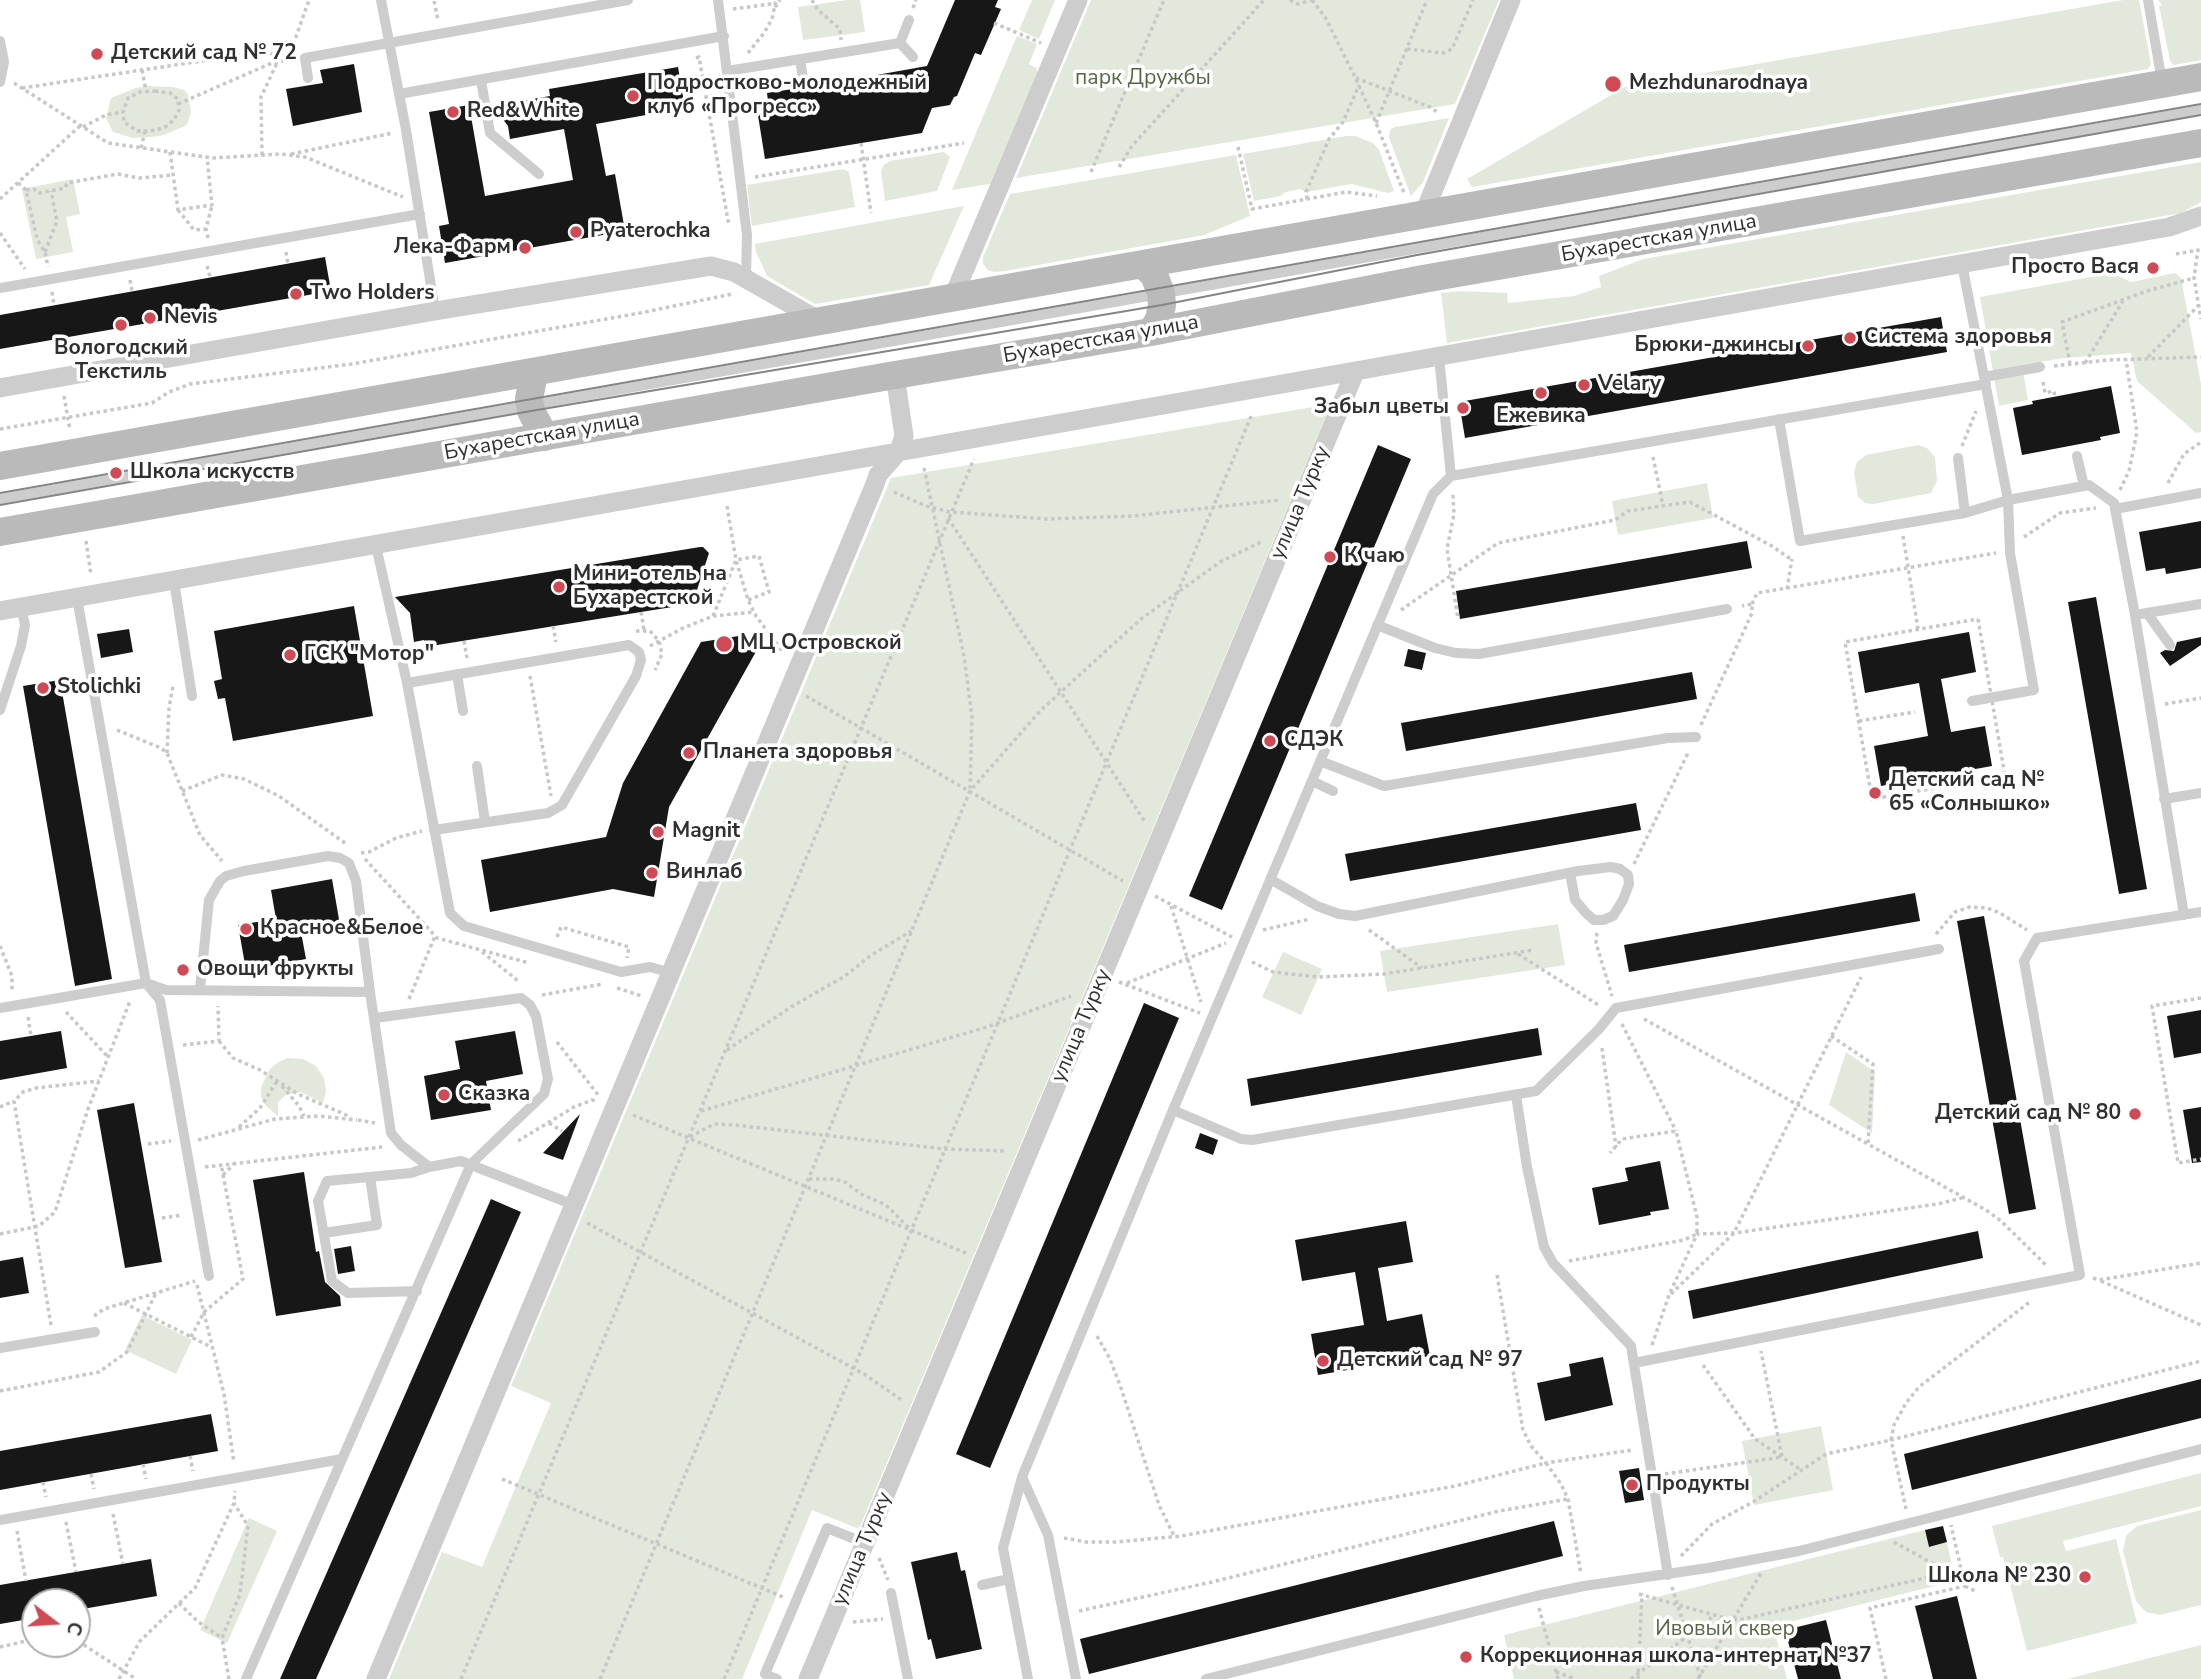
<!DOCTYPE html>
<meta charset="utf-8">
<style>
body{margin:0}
#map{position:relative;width:2201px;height:1679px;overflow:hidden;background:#fff;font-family:"Nunito Sans",sans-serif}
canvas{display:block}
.north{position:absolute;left:21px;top:1588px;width:70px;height:70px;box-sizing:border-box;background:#fff;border:2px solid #acacac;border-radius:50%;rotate:107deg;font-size:19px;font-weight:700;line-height:28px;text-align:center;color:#303030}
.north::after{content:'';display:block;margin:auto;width:24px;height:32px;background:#d04a55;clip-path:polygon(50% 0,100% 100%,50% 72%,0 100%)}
</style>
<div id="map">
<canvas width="2201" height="1679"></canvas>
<div class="north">С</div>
</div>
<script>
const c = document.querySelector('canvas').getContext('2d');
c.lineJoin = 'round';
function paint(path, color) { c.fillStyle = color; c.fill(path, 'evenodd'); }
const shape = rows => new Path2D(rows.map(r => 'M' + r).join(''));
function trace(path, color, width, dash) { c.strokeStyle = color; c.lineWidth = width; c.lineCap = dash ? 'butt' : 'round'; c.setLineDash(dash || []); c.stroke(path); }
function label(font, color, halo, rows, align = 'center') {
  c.font = font + ' "Nunito Sans",sans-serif'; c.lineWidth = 7; c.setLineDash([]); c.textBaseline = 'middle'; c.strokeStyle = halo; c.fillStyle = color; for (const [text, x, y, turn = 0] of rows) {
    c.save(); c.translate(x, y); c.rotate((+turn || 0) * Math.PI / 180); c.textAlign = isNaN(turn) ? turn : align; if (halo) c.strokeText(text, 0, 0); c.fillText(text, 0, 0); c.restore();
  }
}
const green = shape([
 [847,0,860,0,865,32,803,40,798,7],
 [1032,0,1055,0,1039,39,1019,30],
 [1091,0,1499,0,1455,104,1016,178],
 [2123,0,2139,0,2151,64,2148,69,1472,187,1467,179,1625,87],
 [2158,0,2201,0,2201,60,2174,65,2170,61,2159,6,2162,5],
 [1017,36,1037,44,1029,64,1036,68,1038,73,990,184,952,190],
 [148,86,173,87,184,90,188,94,191,112,187,125,164,135,151,137,133,138,113,132,106,118,111,98,136,88],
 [1449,118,1423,182,1411,196,1389,137,1390,130,1395,127],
 [1346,136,1355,136,1373,143,1379,150,1394,191,1388,193,1352,184,1306,192,1300,189,1286,192,1280,196,1254,201,1243,154],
 [944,152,950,157,937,191,885,201,881,171,884,165,890,161],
 [1236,155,1250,216,1204,235,1005,271,994,272,988,270,983,264,983,257,1010,194],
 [2201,162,2201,202,2181,213,1447,343,1441,293,1459,291,1507,293,1508,303,1574,296,1601,287,1599,276,1643,259],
 [843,169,849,172,855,207,752,226,747,185],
 [73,179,80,214,66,217,73,252,36,259,22,189],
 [964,206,929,285,815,304,767,276,756,252,755,244],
 [2113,273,2131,282,2175,273,2181,278,2201,384,2201,432,2196,433,2137,381,2131,353,2064,358,2022,365,2028,400,1999,406,1980,297],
 [1331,404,859,1529,812,1510,742,1679,389,1679,442,1552,482,1567,551,1403,511,1386,891,478],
 [1918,445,1927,448,1935,457,1937,481,1931,493,1873,504,1865,503,1858,497,1854,472,1857,462,1866,455],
 [1707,483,1713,518,1618,535,1612,501],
 [1558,924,1565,965,1387,992,1380,951],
 [1283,952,1322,969,1301,1015,1262,997],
 [1846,1052,1875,1072,1872,1133,1829,1105],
 [287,1058,303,1059,316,1066,324,1078,326,1091,323,1103,301,1092,286,1095,278,1102,278,1116,266,1106,261,1097,261,1087,270,1069,277,1063],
 [142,1315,192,1340,176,1374,125,1350],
 [1821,1426,1833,1490,1754,1505,1742,1441],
 [2201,1473,2201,1506,2063,1541,2066,1551,2116,1539,2137,1623,2027,1651,2003,1557,2000,1557,1992,1526],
 [2201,1510,2201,1605,2160,1615,2146,1612,2136,1601,2123,1551,2126,1536,2137,1526],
 [249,1518,277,1531,227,1643,200,1630],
 [1925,1530,1929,1547,1947,1542,1955,1581,1773,1626,1787,1679,1514,1679,1504,1635],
 [2201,1645,2201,1679,2067,1679]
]);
const building = shape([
 [955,0,998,0,995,7,1001,9,981,55,975,53,957,96,954,97,950,105,932,108,922,133,765,159,756,103,768,101,767,93,831,83,831,89,872,82,871,76,927,66],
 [354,64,362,112,293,126,286,89,323,83,320,70],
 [678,67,685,108,596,124,606,176,615,174,625,231,445,263,439,226,449,224,429,112,469,105,485,196,573,180,564,129,510,139,508,126,493,106,550,96,549,89],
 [325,257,331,291,0,349,0,315],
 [1941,317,1947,352,1465,438,1459,402],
 [2111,386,2120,433,2100,437,2101,440,2022,455,2013,408,2033,404,2032,401],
 [1378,445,1411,459,1222,910,1189,896],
 [2201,521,2201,568,2166,574,2165,568,2146,571,2139,532],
 [1747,541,1752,568,1460,619,1456,591],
 [700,547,703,547,709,553,696,593,689,594,691,604,641,612,425,647,424,640,414,642,410,613,395,597],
 [2096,597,2147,889,2119,894,2068,602],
 [354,606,373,716,233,741,225,698,218,699,214,681,222,679,214,631],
 [129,629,133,652,101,658,97,634],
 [1969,632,1976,672,1941,679,1951,732,1985,726,1992,766,1881,786,1874,746,1928,736,1919,683,1865,693,1858,652],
 [745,635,758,648,669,807,654,897,613,889,490,912,481,860,606,837,623,783,701,642],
 [2201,637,2201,645,2170,666,2160,653,2165,650,2174,651,2177,642],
 [1408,649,1426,653,1422,670,1404,666],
 [1692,672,1697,699,1406,751,1401,723],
 [60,680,112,979,75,986,23,686],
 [1636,803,1641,830,1350,881,1345,854],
 [332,879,340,925,301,932,306,959,246,970,238,925,276,919,271,890],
 [1915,893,1920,921,1629,972,1624,945],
 [1984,916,2036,1209,2009,1214,1957,921],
 [1144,1003,1179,1018,990,1468,956,1454],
 [2201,1010,2201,1053,2174,1058,2167,1016],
 [1538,1028,1542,1055,1251,1106,1247,1079],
 [61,1031,67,1068,0,1080,0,1041],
 [515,1031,523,1074,486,1081,491,1110,431,1120,424,1076,460,1069,455,1041],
 [134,1103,162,1262,125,1268,97,1110],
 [2201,1107,2201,1162,2192,1163,2183,1110],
 [580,1114,563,1160,543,1153],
 [1200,1133,1218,1140,1213,1155,1195,1148],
 [1660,1161,1669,1209,1650,1212,1651,1215,1599,1225,1592,1188,1628,1181,1625,1168],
 [304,1172,316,1252,319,1251,325,1282,340,1296,341,1306,276,1316,253,1180],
 [491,1199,521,1212,346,1612,316,1679,280,1679],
 [1406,1221,1413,1262,1378,1268,1387,1321,1422,1314,1430,1356,1318,1375,1311,1334,1364,1325,1355,1272,1302,1281,1295,1240],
 [1978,1231,1983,1258,1693,1319,1688,1291],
 [351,1246,355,1271,338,1274,334,1249],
 [23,1257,29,1293,0,1298,0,1261],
 [1603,1357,1613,1405,1545,1421,1537,1383,1571,1376,1569,1364],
 [2201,1379,2201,1418,1912,1490,1904,1454],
 [211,1414,218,1451,0,1490,0,1451],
 [1639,1468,1644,1500,1625,1503,1619,1471],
 [1554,1521,1563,1556,1089,1674,1080,1639],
 [1943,1526,1947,1542,1929,1547,1925,1530],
 [957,1552,961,1571,965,1570,982,1649,936,1659,931,1639,928,1640,911,1562],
 [151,1559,157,1596,77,1610,77,1602,35,1602,35,1618,0,1624,0,1585],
 [1957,1596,1977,1679,1933,1679,1915,1606],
 [1826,1620,1841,1679,1798,1679,1785,1630]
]);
const path = shape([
 [812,0,818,10,840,29,841,40],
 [1290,0,1298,4,1312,0],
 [1312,0,1325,17,1354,75,1376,123,1404,193],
 [434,1,438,20],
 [913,8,916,0],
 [733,9,771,4,776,6,780,0],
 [994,23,1041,43],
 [1407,49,1444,53,1452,49,1473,0],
 [291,51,309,0],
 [748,53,764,33,772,19,776,0],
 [696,58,699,57,729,226],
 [142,70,146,91],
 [1356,78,1430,107,1437,112],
 [14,83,108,143,212,158,281,154,305,157,403,197],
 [22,88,255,53,267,51,283,61],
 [155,91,170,93,178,99,179,110,174,120,164,128,150,131,137,131,124,122,123,112,128,98,140,92,155,91],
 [178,104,272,63,283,61],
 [1376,123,1427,0],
 [83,127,106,115,123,112],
 [861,143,871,213],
 [1238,147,1252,209,1346,192,1377,196],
 [141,148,145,131],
 [170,152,178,210,212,205,207,157],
 [291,154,393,133],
 [262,155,261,97,277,63],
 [1119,167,1132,146,1264,0],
 [1091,172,1164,0],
 [755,177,964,143],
 [18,183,26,190,37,239,45,252,48,267],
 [26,190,34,189,39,193,65,188,67,183,118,174,139,178,173,175],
 [0,199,81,125],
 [1307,199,1306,192,1329,139,1343,122,1359,85],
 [178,210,194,230,206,229],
 [0,233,25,269],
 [208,238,206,229,212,205],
 [45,252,57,221,51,191],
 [286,252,288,264],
 [2176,254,2198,250,2194,278,2201,319],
 [207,266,210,277],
 [130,280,132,291],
 [52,292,54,305],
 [2148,357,2199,305],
 [2085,363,2123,301],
 [2070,364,2062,322,2147,291,2194,278],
 [2054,366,2108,360,2201,357],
 [2043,382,2045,393,2054,391,2055,397],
 [64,396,70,430],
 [0,429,152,403,169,392,190,384,352,364,640,313,732,294],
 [1962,446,1976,411],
 [1653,457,1663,506],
 [924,468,964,656,972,717,970,790],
 [2168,483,2184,454,2201,442],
 [2120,490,2129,471,2137,432,2126,360],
 [894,492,926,506,950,512,1046,519,1133,516,1280,500],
 [1453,495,1454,514,1447,549,1458,619],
 [727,506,736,560,748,600,756,616,783,652],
 [948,518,1145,822],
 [1903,536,1918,629],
 [2024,537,2060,513,2096,508],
 [86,541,91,575],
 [1787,589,1792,559],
 [1752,604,1757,593,1996,553],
 [1401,610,1498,543,1615,520,1628,511,1690,502,1772,546,1792,560],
 [641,612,644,630],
 [713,616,736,560,759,556,769,592,748,600],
 [1978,619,2005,776,1872,799,1845,642,1978,619],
 [553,626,556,642],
 [636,631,650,631,659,641,662,654,655,670],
 [464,641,467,658],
 [650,646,683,628,713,616,754,612],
 [530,676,551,796],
 [806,696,1123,881],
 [2165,704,2201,698],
 [1859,721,1915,712],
 [1701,725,1752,613,1752,604,1742,606],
 [117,730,161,748,167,753,200,835,222,861],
 [167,753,169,708,173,686],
 [182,791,222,775,244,779,279,796,345,843],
 [361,853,369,852,396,838,422,831],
 [365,859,437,938,529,963],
 [1634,864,1689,751],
 [1155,896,1232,937],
 [1171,906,1201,1002],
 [1263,930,1310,919],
 [1369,930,1422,968],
 [1597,933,1596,943,1612,996],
 [1936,934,1955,912,1970,907,1987,908,2000,913,2027,930],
 [557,937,561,927,629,947,627,958],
 [0,946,12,976,12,991],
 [482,952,516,979,517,983],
 [1518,954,1600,1006],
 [1252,962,1273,972,1319,977,1384,974,1533,950],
 [1119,982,1200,1013],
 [1127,983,1226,943],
 [617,988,642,996],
 [542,995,603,984],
 [2201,998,2152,1006,2178,1163,2201,1159],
 [409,999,435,936],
 [66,1012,108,1057],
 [28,1017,31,1036],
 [1644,1019,1986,1210,2001,1221,2047,1266],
 [1622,1024,1676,1131],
 [1831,1036,1873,1064,1868,1143],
 [219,1041,233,1058,260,1070,298,1094,351,1117],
 [557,1042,599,1096],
 [183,1045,219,1041,218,1006],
 [1602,1048,1616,1147],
 [727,1050,791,1007,845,976,870,956,911,931],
 [282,1086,299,1106,304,1116],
 [0,1107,14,1101],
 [701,1111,987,1027,1071,996],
 [633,1115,966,1253],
 [358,1120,375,1123],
 [549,1123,562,1131],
 [239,1127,260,1108,277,1081],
 [690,1137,714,1124,735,1125,945,1149,1007,1151],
 [198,1140,275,1119,319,1116,357,1120],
 [518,1141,574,1107,592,1100,597,1101],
 [148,1144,171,1141],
 [205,1167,382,1147],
 [223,1175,234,1164],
 [809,1179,834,1179,845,1182,861,1194,886,1205,910,1229],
 [162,1218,182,1215],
 [587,1223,864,1374,903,1401],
 [0,1234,39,1226,55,1212,88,1109,130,1001],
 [1569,1261,1684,1240,1697,1234,1697,1217,1676,1131,1622,1139,1610,1153],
 [1497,1275,1523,1430,1531,1446,1546,1463,1632,1450],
 [2093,1278,2099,1280,2201,1263],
 [2101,1281,2201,1325],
 [197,1285,224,1394,234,1463],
 [1671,1294,1734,1233,1861,977],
 [124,1303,213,1348],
 [94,1316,104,1309,195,1281],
 [51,1325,14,1101,23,1092,36,1088,99,1081],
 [1097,1336,1110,1359,1121,1388,1159,1505,1174,1536],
 [191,1337,204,1312,243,1279,221,1164],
 [1652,1345,1669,1295,1697,1234,1734,1233,1819,1221,1938,1204,1962,1198],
 [1703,1365,1755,1439,1801,1470],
 [0,1391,99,1372,127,1352,156,1293],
 [190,1456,193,1471],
 [143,1464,146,1479],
 [91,1474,94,1489],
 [1665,1474,1782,1457,1761,1351],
 [502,1479,783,1597],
 [43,1482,46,1497],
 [1906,1509,1891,1440,2201,1361],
 [113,1514,123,1564],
 [66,1522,76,1572],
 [17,1531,26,1581],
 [1064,1538,1086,1542,1116,1542,1181,1536,1455,1486,1546,1463,1561,1484,1568,1499,1581,1574],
 [1894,1542,1948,1572],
 [1681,1556,1712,1524,1753,1502,1826,1454,1891,1440,1894,1425,1906,1403,1919,1387,2031,1301],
 [879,1558,888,1580],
 [1965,1586,1975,1591],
 [1672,1587,1701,1679],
 [1639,1594,1732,1620,1743,1619,1961,1570],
 [179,1603,197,1621,222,1638],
 [1539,1608,1558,1679],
 [1079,1611,1212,1582,1499,1511,1568,1499],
 [853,1622,883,1619],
 [77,1643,84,1645,136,1679],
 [0,1647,35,1639],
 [1556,1672,1575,1679],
 [119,1679,140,1641,195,1588,234,1503,235,1491],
 [229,1679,222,1638,240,1594,248,1526,234,1503],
 [461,1679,974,459],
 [600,1679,970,791,1041,710,1141,619,1220,562,1263,541],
 [724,1679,1252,414],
 [1631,1679,1715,1615],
 [1638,1679,1642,1594],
 [1698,1679,1761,1573],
 [1886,1679,1870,1608,1965,1586,1951,1525]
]);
const service = shape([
 [381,0,406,130,435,311],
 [718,0,747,235,746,278],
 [2148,0,2162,82],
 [909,20,900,43,913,57],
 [0,41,4,62,0,82],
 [800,59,803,79],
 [727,71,900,43],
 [308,78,305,58,628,0],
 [481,80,490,133,539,174],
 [399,94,724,36],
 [1962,264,2008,500,2010,553,2034,690,1972,701],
 [0,288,420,214],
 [1439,357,1451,476],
 [1984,377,2040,367],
 [1779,419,1800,541,1965,513,1958,458],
 [2077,456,2084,486],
 [0,499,2201,110],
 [2115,509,2201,493],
 [1965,513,2008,500,2089,485,2114,503,2135,615,2184,915],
 [376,546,407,683,450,913,464,926,621,972,650,967,672,973],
 [174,581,192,696],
 [77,598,146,983,160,1000,209,1276],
 [2147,613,2170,645],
 [2135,615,2201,604],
 [1377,625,1435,648,1456,653,1479,654,1727,609],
 [457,674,463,711],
 [407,683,629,645,639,652,641,660,636,676,562,805,548,813,434,830],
 [0,710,21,646,25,625,21,607],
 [1320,761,1384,786,1668,738,1696,737],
 [477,766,485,822],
 [1312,781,1333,791],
 [2164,799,2201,793],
 [1270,879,1317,906,1339,914,1355,916,1578,871,1611,867,1620,869,1628,875,1629,884,1623,900,1613,916,1603,920,1594,920,1586,913,1575,900,1570,873],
 [370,992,391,1133,401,1145,429,1167,461,1161,574,1205],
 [0,1008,146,983,166,990,370,992,356,881,349,863,340,858,328,856,244,871,226,876,220,881,209,900,200,989],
 [1516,1095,1527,1167,1544,1247,1553,1263,1631,1346,1668,1575],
 [1173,1110,1241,1139,1252,1140,1536,1091,1599,1029,1616,1008,1939,949],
 [324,1233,377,1225,370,1177],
 [417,1291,348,1293,332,1281,318,1201,327,1181,411,1173,429,1167],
 [0,1348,95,1332],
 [1634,1363,2080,1275,2024,961,2037,938,2201,912],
 [1022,1477,1048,1535,1076,1679],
 [0,1520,342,1459],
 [982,1585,1009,1579],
 [891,1593,908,1679],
 [246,1679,471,1164,544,1094,548,1079,536,1016,530,1005,521,998,375,1018],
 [777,1679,765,1674,827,1528,865,1543],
 [1028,1679,1003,1548,1022,1477,1173,1110,1433,494,1451,476,1986,384],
 [1206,1679,1536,1596,1584,1586,1708,1568,1799,1551,2201,1449]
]);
const minor = shape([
 [1424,213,1511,0],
 [953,297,1078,0],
 [0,388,435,311,711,266,734,272,820,321],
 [0,611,2169,227,2201,216],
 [376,1679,875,484,878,475,899,451,904,436,895,375],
 [808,1679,1355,372]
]);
const secondary = shape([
 [1143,264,1154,275,1161,293,1162,305,1159,320,1151,332],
 [534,373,529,399,531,411,545,437],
 [0,466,2201,77],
 [0,532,895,375,1151,332,1423,279,2201,143]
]);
const tram = shape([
 [0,493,2201,104],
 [0,505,531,411,1162,305,1417,255,2201,115]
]);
const markers = [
 [97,54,7,"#d04a55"],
 [1613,84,9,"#d04a55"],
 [633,96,7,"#d04a55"],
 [453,112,7,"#d04a55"],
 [576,232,7,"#d04a55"],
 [525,248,7,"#d04a55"],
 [2153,268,7,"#d04a55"],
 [296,294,7,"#d04a55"],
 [150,318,7,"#d04a55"],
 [121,325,7,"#d04a55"],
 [1850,338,7,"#d04a55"],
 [1808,346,7,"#d04a55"],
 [1584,385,7,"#d04a55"],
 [1541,393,7,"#d04a55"],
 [1463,408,7,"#d04a55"],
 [116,473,7,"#d04a55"],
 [1330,557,7,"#d04a55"],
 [559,587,7,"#d04a55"],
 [724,644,9,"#d04a55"],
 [290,655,7,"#d04a55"],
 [43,688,7,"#d04a55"],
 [1270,741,7,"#d04a55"],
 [689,753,7,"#d04a55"],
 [1875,793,7,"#d04a55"],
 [658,832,7,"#d04a55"],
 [652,873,7,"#d04a55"],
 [246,929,7,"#d04a55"],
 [183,970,7,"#d04a55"],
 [444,1095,7,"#d04a55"],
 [2135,1114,7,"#d04a55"],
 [1323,1361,7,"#d04a55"],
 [1632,1485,7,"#d04a55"],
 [2085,1577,7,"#d04a55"],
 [1466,1657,7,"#d04a55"]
];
const poiNames = [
 ["Детский сад № 72",111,54],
 ["Подростково-молодежный",647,84],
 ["клуб «Прогресс»",647,108],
 ["Mezhdunarodnaya",1629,84],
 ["Red&White",467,112],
 ["Pyaterochka",590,232],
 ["Лека-Фарм",511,248,"right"],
 ["Просто Вася",2139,268,"right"],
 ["Two Holders",310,294],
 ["Nevis",164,318],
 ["Система здоровья",1864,338],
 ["Брюки-джинсы",1794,346,"right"],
 ["Вологодский",121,349,"center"],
 ["Текстиль",121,373,"center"],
 ["Velary",1598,385],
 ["Забыл цветы",1449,408,"right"],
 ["Ежевика",1541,417,"center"],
 ["Школа искусств",130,473],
 ["К чаю",1344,557],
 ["Мини-отель на",573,575],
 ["Бухарестской",573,599],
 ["МЦ Островской",740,644],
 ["ГСК \"Мотор\"",304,655],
 ["Stolichki",57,688],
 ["СДЭК",1284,741],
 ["Планета здоровья",703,753],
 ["Детский сад №",1889,781],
 ["65 «Солнышко»",1889,805],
 ["Magnit",672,832],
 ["Винлаб",666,873],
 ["Красное&Белое",260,929],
 ["Овощи фрукты",197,970],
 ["Сказка",458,1095],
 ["Детский сад № 80",2121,1114,"right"],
 ["Детский сад № 97",1337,1361],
 ["Продукты",1646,1485],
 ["Школа № 230",2071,1577,"right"],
 ["Коррекционная школа-интернат №37",1480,1657]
];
const parkNames = [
 ["парк Дружбы",1143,79],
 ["Ивовый сквер",1725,1630]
];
const streetNames = [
 ["Бухарестская улица",1659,239,-10],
 ["Бухарестская улица",1101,340,-10],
 ["Бухарестская улица",542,437,-10],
 ["улица Турку",1301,503,-67],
 ["улица Турку",1082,1026,-67],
 ["улица Турку",863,1549,-67]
];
paint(green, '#e3e8dd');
paint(building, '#171717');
trace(path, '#c7c7c7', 3.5, [3.5, 3.5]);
trace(service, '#cdcdcd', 10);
trace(minor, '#cdcdcd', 19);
trace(secondary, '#bababa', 28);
trace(tram, '#858585', 2);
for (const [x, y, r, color] of markers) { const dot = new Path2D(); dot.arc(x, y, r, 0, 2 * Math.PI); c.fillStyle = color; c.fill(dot); trace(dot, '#fff', 2.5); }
label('bold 21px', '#303030', '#fff', poiNames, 'left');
label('21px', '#546743', '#fff', parkNames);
label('21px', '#303030', '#fff', streetNames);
</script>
